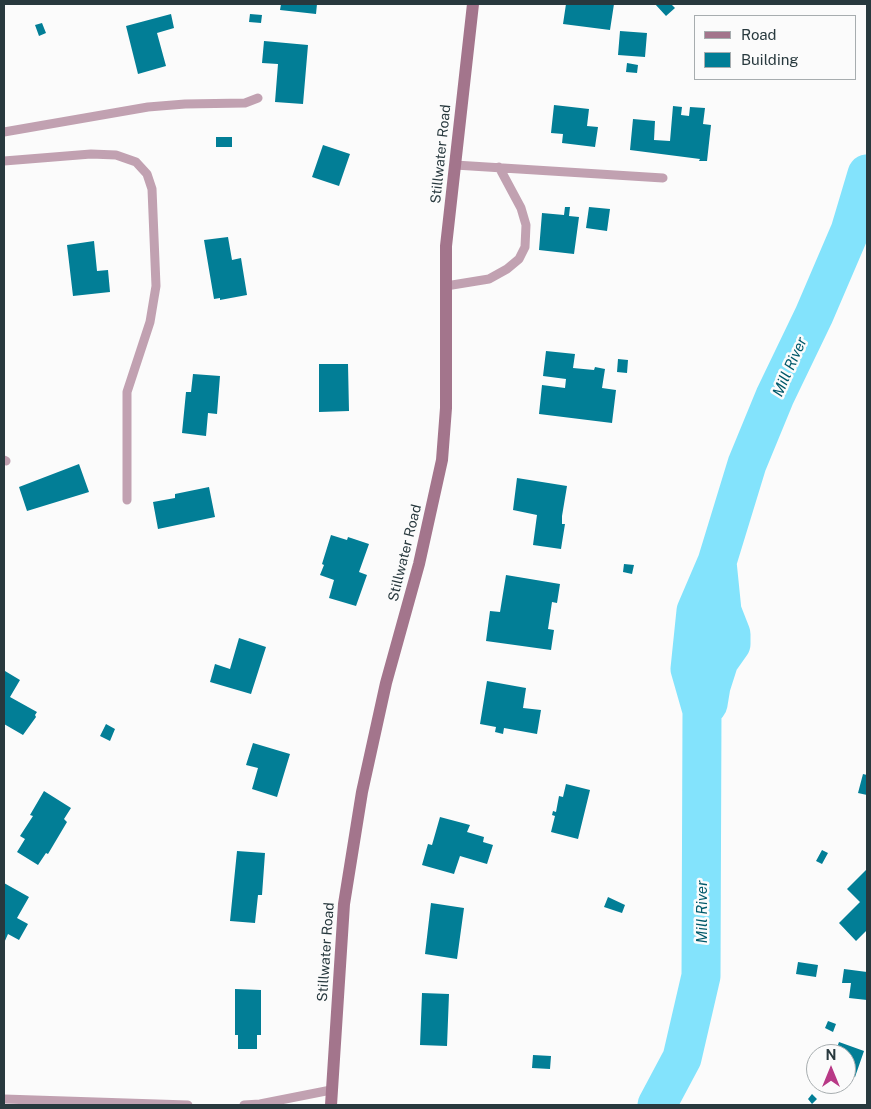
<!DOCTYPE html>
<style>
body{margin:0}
#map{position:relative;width:871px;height:1109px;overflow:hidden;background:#fbfbfb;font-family:"Public Sans",sans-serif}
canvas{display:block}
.frame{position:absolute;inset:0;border:5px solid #28393e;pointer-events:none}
.legend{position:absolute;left:694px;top:15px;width:162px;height:65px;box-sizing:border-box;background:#fbfbfb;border:1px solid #a7adaf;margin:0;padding:6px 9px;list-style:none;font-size:15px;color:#28393e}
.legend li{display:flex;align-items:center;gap:10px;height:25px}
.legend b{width:25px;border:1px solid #a7adaf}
.north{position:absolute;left:806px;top:1044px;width:50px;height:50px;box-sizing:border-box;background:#fbfbfb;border:1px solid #a7adaf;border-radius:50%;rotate:0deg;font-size:14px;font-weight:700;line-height:20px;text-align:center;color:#28393e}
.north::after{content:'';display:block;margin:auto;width:18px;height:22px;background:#b83986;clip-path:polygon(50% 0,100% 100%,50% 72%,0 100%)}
</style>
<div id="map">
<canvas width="871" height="1109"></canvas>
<div class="frame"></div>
<ul class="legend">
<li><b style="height:6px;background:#a3758c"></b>Road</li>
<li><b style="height:14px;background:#027e96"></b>Building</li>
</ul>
<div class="north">N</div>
</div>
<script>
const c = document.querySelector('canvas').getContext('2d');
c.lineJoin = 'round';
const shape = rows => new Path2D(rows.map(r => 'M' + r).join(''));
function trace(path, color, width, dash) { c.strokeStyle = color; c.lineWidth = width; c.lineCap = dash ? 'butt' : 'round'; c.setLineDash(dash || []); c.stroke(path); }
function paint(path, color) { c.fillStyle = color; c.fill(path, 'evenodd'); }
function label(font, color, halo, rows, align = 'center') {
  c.font = font + ' "Public Sans",sans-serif'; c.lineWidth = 5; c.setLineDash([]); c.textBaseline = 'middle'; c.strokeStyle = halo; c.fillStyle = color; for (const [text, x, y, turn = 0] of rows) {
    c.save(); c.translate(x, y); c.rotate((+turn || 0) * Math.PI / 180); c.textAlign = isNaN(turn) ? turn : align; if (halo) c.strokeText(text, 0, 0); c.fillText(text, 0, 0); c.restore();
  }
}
const river = shape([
 [702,711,708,704,711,686,719,661,731,644,731,634,722,611,717,562],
 [657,1105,682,1058,701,976,702,711,690,669,696,611,717,562,747,464,775,396,814,315,850,231,867,174]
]);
const building = shape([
 [281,4,317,4,316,14,280,10],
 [566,4,614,4,610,30,563,24],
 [655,4,671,4,675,8,666,16],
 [171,14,174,28,157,33,166,66,138,74,126,26],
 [250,14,262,15,261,23,249,22],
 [42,23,46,33,39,36,35,25],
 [620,31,647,33,645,57,618,55],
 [264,41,308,45,303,104,275,102,278,64,262,63],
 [627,63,638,65,637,73,626,72],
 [554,105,589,109,587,126,598,127,595,147,562,143,563,134,551,133],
 [673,106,682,107,681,115,689,116,690,107,705,108,703,124,711,125,707,161,699,161,700,159,630,150,633,119,655,121,654,140,670,141],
 [216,137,232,137,232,147,216,147],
 [323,145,350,154,339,186,312,177],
 [565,207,570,207,569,216,579,217,574,254,539,250,542,213,564,215],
 [589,207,610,209,607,231,586,228],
 [228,237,232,260,241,258,247,295,220,300,220,298,214,299,204,240],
 [94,241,97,271,108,270,110,292,73,296,67,245],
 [546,351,575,354,573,368,594,370,595,367,605,369,602,388,616,390,612,423,539,414,542,385,565,388,566,379,543,376],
 [618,359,628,360,627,373,617,372],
 [319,364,348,364,349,411,319,412],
 [193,374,220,376,217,414,208,413,206,436,182,433,186,392,191,392],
 [79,464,89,492,27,511,19,487],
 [517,478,567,486,562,516,562,524,565,524,561,549,533,545,537,515,513,510],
 [209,487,215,517,158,529,153,502,175,498,175,494],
 [331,535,347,540,348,537,369,544,359,572,367,575,356,606,329,598,334,580,320,575,324,565,322,564],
 [624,564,634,565,632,574,623,572],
 [506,575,560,584,557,603,552,602,548,629,554,630,551,650,486,641,490,611,500,612],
 [239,638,266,647,251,694,210,682,215,664,230,669],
 [5,671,20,680,10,697,37,712,35,715,36,717,23,735,4,724],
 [487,681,526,688,523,708,541,710,537,734,504,728,503,734,495,732,496,727,480,724],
 [106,724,115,729,110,741,100,736],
 [253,743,290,754,277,797,252,789,258,768,246,765],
 [863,774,867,775,867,795,858,793],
 [566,784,590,790,578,839,551,832,555,816,552,815,553,811,556,812,559,796,563,797],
 [44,791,71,808,64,819,67,822,48,854,46,853,38,865,17,852,25,839,20,836,33,816,30,815],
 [440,817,470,825,467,832,484,837,483,842,493,845,487,864,460,856,454,874,422,865,428,844,432,845],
 [822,850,828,853,822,864,816,861],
 [237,851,265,853,262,895,258,895,255,923,230,921],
 [867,869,867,930,856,941,839,923,860,902,847,889],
 [4,883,29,897,17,918,28,924,19,940,8,934,4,943],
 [608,897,625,905,622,913,604,907],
 [431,903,464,908,457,959,425,954],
 [798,962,818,965,816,977,796,974],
 [844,969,867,972,867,1000,849,998,851,983,842,983],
 [235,989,261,990,261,1035,257,1035,257,1049,238,1049,238,1035,235,1035],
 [422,993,449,994,447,1046,420,1045],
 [828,1021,836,1024,833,1032,825,1028],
 [839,1042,864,1051,855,1077,846,1074,846,1054,822,1054,824,1049,835,1053],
 [533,1055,551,1056,550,1069,532,1068],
 [812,1094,817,1099,812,1104,808,1099]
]);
const lane = shape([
 [4,132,148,107,185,104,245,103,258,98],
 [4,161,91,154,116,155,136,162,147,174,152,189,156,286,150,322,127,392,127,500],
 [455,165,663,178],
 [446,286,489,279,507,269,519,259,525,247,526,225,521,208,499,167],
 [4,460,6,461],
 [4,1099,188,1105],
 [244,1105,260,1104,331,1090]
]);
const secondary = shape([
 [331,1105,344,904,362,792,386,683,419,564,442,460,446,408,446,246,473,4]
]);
const streetNames = [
 ["Stillwater Road",441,154,-84],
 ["Stillwater Road",405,553,-76],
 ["Stillwater Road",326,952,-86]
];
const waterNames = [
 ["Mill River",790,367,-66],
 ["Mill River",702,912,-90]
];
trace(river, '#83e3fc', 39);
paint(building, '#027e96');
trace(lane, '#c1a1b1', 9);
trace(secondary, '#a3758c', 12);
label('14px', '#28393e', '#fbfbfb', streetNames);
label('italic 15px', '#00596a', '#fbfbfb', waterNames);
</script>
